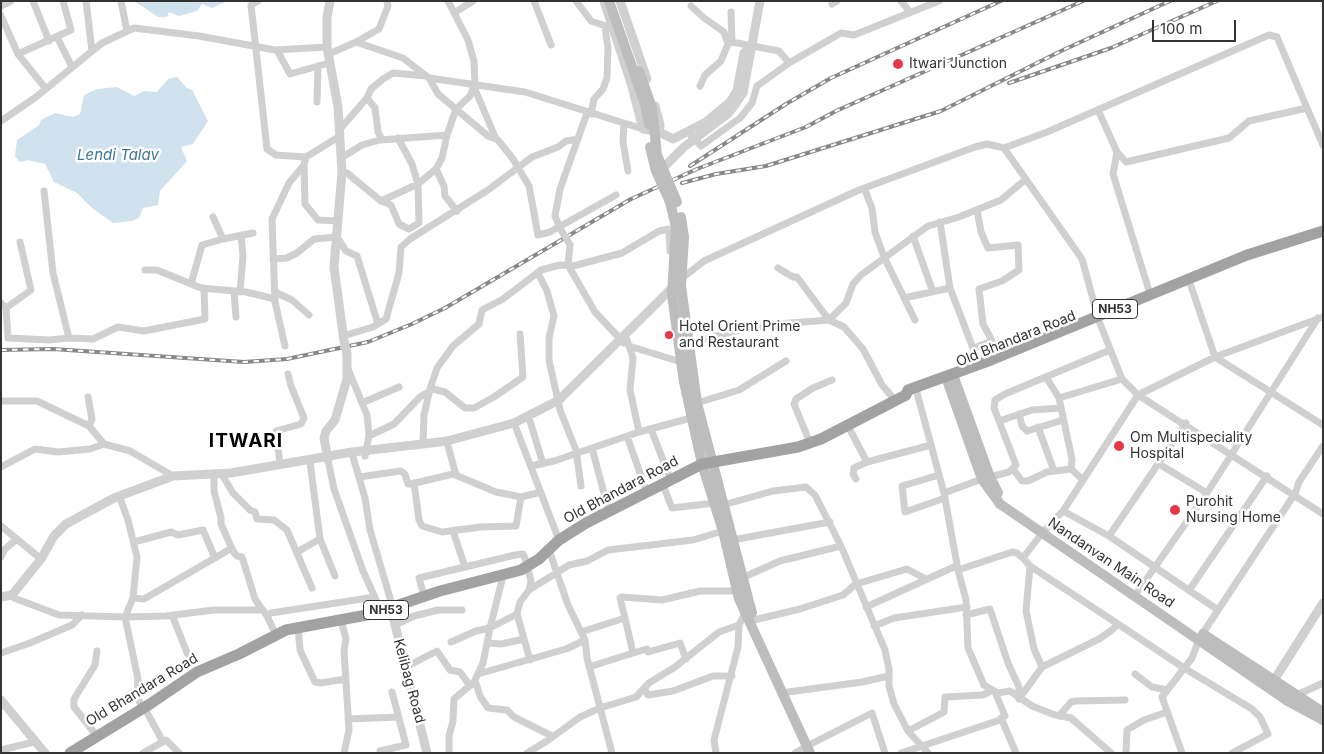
<!DOCTYPE html>
<style>
body{margin:0}
#map{position:relative;width:1324px;height:754px;overflow:hidden;background:#fff;font-family:Inter,sans-serif}
canvas{display:block}
.frame{position:absolute;inset:0;border:2px solid #333;pointer-events:none}
.scale{position:absolute;left:1152px;top:20px;width:84px;height:22px;box-sizing:border-box;border:2px solid #333;border-top:0;padding-left:6px;font-size:15px;line-height:18px;white-space:nowrap;color:#333;-webkit-text-stroke:4px #fff;paint-order:stroke}
</style>
<div id="map">
<canvas width="1324" height="754"></canvas>
<div class="frame"></div>
<div class="scale">100 m</div>
</div>
<script>
const c = document.querySelector('canvas').getContext('2d');
c.lineJoin = 'round';
function paint(path, color) { c.fillStyle = color; c.fill(path, 'evenodd'); }
const shape = rows => new Path2D(rows.map(r => 'M' + r).join(''));
function trace(path, color, width, dash) { c.strokeStyle = color; c.lineWidth = width; c.lineCap = dash ? 'butt' : 'round'; c.setLineDash(dash || []); c.stroke(path); }
function label(font, color, halo, rows, align = 'center') {
  c.font = font + ' Inter,sans-serif'; c.lineWidth = 5; c.setLineDash([]); c.textBaseline = 'middle'; c.strokeStyle = halo; c.fillStyle = color; for (const [text, x, y, turn = 0] of rows) {
    c.save(); c.translate(x, y); c.rotate((+turn || 0) * Math.PI / 180); c.textAlign = isNaN(turn) ? turn : align; if (halo) c.strokeText(text, 0, 0); c.fillText(text, 0, 0); c.restore();
  }
}
const water = shape([
 [134,1,227,1,212,8,202,4,197,11,179,16,169,12,167,17,158,17],
 [177,77,187,88,192,90,208,121,193,144,181,147,187,161,160,191,158,205,143,208,139,218,132,221,113,223,92,208,77,193,54,182,45,164,28,160,20,162,15,156,17,140,39,125,41,120,55,113,73,117,80,114,84,95,97,89,117,87,134,96,144,91,157,92,168,79]
]);
const minor = shape([
 [33,1,49,41],
 [86,1,92,51],
 [121,1,127,31],
 [258,1,251,5,267,149,276,155,306,157],
 [534,1,551,45],
 [576,1,591,21,609,27],
 [901,1,910,12],
 [832,4,837,1],
 [1,6,11,1],
 [691,6,704,18,724,32,728,44],
 [731,12,732,42],
 [454,13,473,1],
 [1,16,18,54],
 [57,37,72,67],
 [356,42,379,29,388,6,387,1],
 [277,50,290,74,329,63],
 [329,54,356,42,403,58,429,78,438,94,488,136,498,140,513,159,529,186,538,235,550,232,616,195],
 [429,78,525,92,643,129],
 [700,86,705,75,721,61,728,44,732,42,779,51,789,63],
 [474,87,496,139],
 [46,89,18,54,71,30,63,1],
 [367,98,375,108,378,132,382,140],
 [317,102,318,66],
 [1307,108,1277,37,1269,35,1047,132,1004,148,1082,259,1099,321,1122,379,1138,395,1323,514],
 [1098,110,1117,152,1113,174,1150,294],
 [591,114,594,99,603,89,607,78,608,48,605,27],
 [1,121,36,97,102,43,134,28,199,36,275,50,327,47],
 [624,124,623,142,628,171],
 [340,129,367,98,371,89,383,79,393,73,426,76],
 [688,132,701,146,740,118,752,103,757,86,789,63,841,33,854,35,939,1],
 [447,135,442,158,436,169,444,186,445,196,457,211],
 [1117,152,1126,162,1229,138,1249,121,1307,108,1323,145],
 [341,158,362,145,380,140,447,135,456,109,470,96,475,84,474,61,468,40,448,1],
 [304,165,305,204,318,220,338,221],
 [342,172,347,173,381,201,391,205,399,224,409,229,419,223,418,184,412,164,398,138],
 [864,188,872,208,875,232,884,257,915,320],
 [381,201,418,184,436,169],
 [213,217,223,239,253,233],
 [940,222,950,288],
 [560,228,555,216,560,189,587,113],
 [913,236,933,292],
 [570,245,568,265,595,312,624,343],
 [273,259,287,258,297,253,314,239,337,237,346,251,357,256,378,324],
 [778,268,793,277,797,277,829,320],
 [145,270,157,270,201,288,246,292,275,299],
 [538,273,547,291,554,316,549,338,549,360,560,410,576,450,581,486],
 [681,279,704,261,859,190,975,147,987,144,1004,148],
 [191,284,202,245,223,239],
 [1191,286,1215,357,1323,425],
 [234,291,236,317],
 [240,292,243,256,241,235],
 [275,292,292,300,309,315],
 [904,298,950,288,979,364],
 [1,303,6,308,8,338,49,340,69,338,53,273,44,191],
 [6,308,31,290,20,242],
 [343,336,373,327,386,319,399,273,401,247,410,239,488,190,532,157,558,147,566,141,578,139],
 [623,336,627,340,633,358,630,390,639,432,691,418],
 [69,338,93,339,118,327,144,331,205,319,204,288],
 [285,346,275,302,272,219,289,183,304,165,306,157,340,136],
 [629,346,681,362],
 [688,348,701,340,735,331,765,325,829,320],
 [974,348,992,341,983,324,979,289,1002,281,1019,270,1018,245,988,248,981,232,977,210],
 [348,369,367,415,369,436,365,456],
 [1046,377,1059,398,1072,459,1071,469],
 [917,393,944,493,982,479],
 [88,397,92,419,89,426],
 [1059,398,1122,379],
 [895,400,882,385,863,349,844,327,829,320,846,303,853,284,861,275,928,226,959,217,1001,200,1026,179],
 [1,401,37,401,89,426,104,444,130,451,173,476],
 [362,403,399,387],
 [697,403,739,390,786,361],
 [1019,414,1022,426,1027,431,1063,420],
 [530,421,543,464],
 [999,421,1032,410,1061,408],
 [848,426,867,462,854,468,853,474,856,479],
 [1038,427,1054,471],
 [516,428,559,540],
 [651,429,671,481],
 [369,436,394,424,420,397,433,389,445,392,465,408,474,408,494,397,523,377,520,334],
 [627,436,647,493],
 [810,443,794,404,796,399,813,388,832,380],
 [423,444,424,415,430,389,437,368,453,346,479,324,482,310,503,299,541,270,560,265,573,266,622,253,659,231,669,229,670,251],
 [448,446,456,475],
 [353,457,365,498,370,530,393,608],
 [328,460,334,489,363,571,381,611],
 [867,462,931,445],
 [280,464,276,431,301,424,304,418,291,386,288,374],
 [1159,464,1207,493],
 [531,466,554,461,592,448],
 [1,467,35,449,58,452,90,449,104,444],
 [1013,469,1022,481,1028,481,1047,472,1071,469,1082,479],
 [939,475,902,486,905,512,945,498],
 [359,477,401,471,405,474,408,484,411,484,453,474,496,492,521,497,541,492],
 [990,477,1009,472,1016,465,994,408,995,400,1005,394,1110,350],
 [214,478,214,491,221,518,221,524,233,551,237,556,242,557,255,599,267,616,276,635],
 [224,478,233,493,250,510,255,512,257,519,274,520,287,530,312,588],
 [414,483,419,520,422,526,442,532,481,527,516,526,521,497],
 [663,485,672,508,715,503],
 [944,493,958,570,1012,552,1017,553,1023,558,1042,533,1063,511,1138,395,1215,357,1323,317],
 [1295,494,1299,482,1323,446],
 [723,505,773,491,806,487,815,495,841,546,885,650,889,669,889,686,894,704,908,731,928,753],
 [1063,511,1109,536,1218,610],
 [609,512,592,448,639,432],
 [1,526,41,559],
 [453,531,465,567],
 [1109,536,1186,423],
 [320,539,335,576],
 [732,540,830,522],
 [134,542,171,532,178,535,203,530,215,558],
 [549,550,568,605,585,640,587,658,612,753],
 [297,552,320,539,310,462],
 [1,557,5,549,17,539],
 [1030,566,1118,624,1112,630,1099,639,1042,667],
 [958,570,966,600,968,648,984,685,998,693,1010,691,1032,706,1055,715,1071,718,1111,753],
 [742,578,780,561,841,546],
 [1190,589,1267,476],
 [529,590,569,565,587,561,608,550,693,540,723,531],
 [1138,591,1207,493,1318,318],
 [424,596,419,578,515,555,523,554,525,558,531,581,529,590,520,602,517,614,490,628,476,631,451,642],
 [14,598,59,615,125,617,133,598,137,557,128,520,121,501],
 [133,598,144,599,232,548],
 [866,607,956,566],
 [517,614,530,660],
 [172,615,188,655],
 [966,615,990,609,1008,663,1019,687,1019,698],
 [267,616,271,613,375,597],
 [625,618,620,598,622,597,662,600,700,591,737,591],
 [341,620,346,639,344,650,349,730,344,753],
 [754,620,800,609,843,595,856,584,907,569,926,579],
 [1118,624,1184,668,1252,709,1260,717,1268,734,1232,753],
 [395,625,414,616,438,610,462,610],
 [298,626,300,650,315,682,321,683,345,679],
 [874,626,894,618,967,607],
 [581,632,625,618,633,653,647,649,648,652,680,643,686,659],
 [487,643,501,644,524,639],
 [1,653,30,643,72,625,82,615],
 [406,667,437,651,450,670,460,672,470,686],
 [589,667,633,653],
 [478,674,566,649,585,640],
 [1135,674,1152,687,1167,690],
 [475,680,480,696,488,708,507,710,514,717,552,736],
 [644,688,648,695,673,691,713,676,732,676],
 [788,692,862,682,889,676],
 [1297,695,1323,683],
 [1019,699,1042,667,1034,649,1026,611,1030,566,1023,558],
 [144,707,163,742],
 [143,708,137,697,138,679,125,617,166,616,214,610,261,610],
 [1059,716,1071,702,1076,701,1125,700],
 [1001,718,1016,753],
 [348,719,398,717],
 [908,731,944,712,945,697,983,695,991,691],
 [96,735,74,707,74,699,95,665,97,651],
 [811,744,872,713,885,753],
 [1,750,34,742],
 [143,753,166,740,179,753],
 [380,753,380,751,406,745,392,692],
 [449,753,449,736,453,721,454,699,474,682,483,663,490,628,503,576],
 [527,753,547,741,580,717,600,708,636,697,649,683,675,667,719,632,739,625],
 [716,753,714,740,738,647,739,625,745,613],
 [795,753,807,746],
 [901,753,997,721,1005,716,995,692],
 [1126,753,1127,730,1144,720,1167,712],
 [1182,753,1162,697,1192,658,1199,639,1292,498]
]);
const tertiary = shape([
 [330,1,327,17,327,47,338,107,342,172,334,267,344,341],
 [604,1,631,83,643,129,659,132,673,139,706,122,730,102,737,91,744,53,753,45],
 [620,1,647,79],
 [743,93,760,1],
 [655,106,660,125,659,132],
 [328,460,324,438,326,431,335,420,347,379,347,354],
 [1,597,12,595,41,559,54,536,66,524,114,498,173,476,231,473,352,452,423,444,447,441,514,423,559,400,673,287,676,287],
 [391,609,427,753],
 [1271,685,1323,603],
 [1,700,45,753]
]);
const secondary = shape([
 [609,1,645,104,649,124],
 [670,202,676,227,672,295,684,382,702,464,723,531,739,599,810,753],
 [681,217,684,237,681,286,697,403,752,613],
 [953,375,990,477,998,493],
 [946,377,982,479,1000,504,1286,700,1323,720],
 [1203,634,1323,712]
]);
const trunk = shape([
 [70,753,150,704,197,672,239,654,286,630,372,614,440,591,521,570,539,559,559,540,586,523,702,464,798,447,821,439,906,395,908,390,991,360,1247,255,1323,231]
]);
const rail = shape([
 [1009,83,1111,48,1217,1],
 [690,166,786,104,831,78,1001,1],
 [682,183,716,174,766,166,941,111,1061,51,1170,1],
 [1,350,53,349,244,362,287,359,368,342,412,324,445,308,631,199,697,169,806,127,836,111,1083,1]
]);
const minorBridge = shape([
 [561,230,570,245]
]);
const tertiaryBridge = shape([
 [659,172,684,147,729,113,743,93],
 [344,341,347,354]
]);
const secondaryBridge = shape([
 [639,71,652,108,657,155,677,202],
 [650,147,656,171,670,202]
]);
const markers = [
 [898,64,6,"#e63946"],
 [669,335,5,"#e63946"],
 [1119,446,6,"#e63946"],
 [1175,510,6,"#e63946"]
];
const shields = [
 [1115,309,45],
 [386,610,45]
];
const shieldNames = [
 ["NH53",1115,309],
 ["NH53",386,610]
];
const poiNames = [
 ["Itwari Junction",909,64],
 ["Hotel Orient Prime",679,327],
 ["and Restaurant",679,343],
 ["Om Multispeciality",1130,438],
 ["Hospital",1130,454],
 ["Purohit",1186,502],
 ["Nursing Home",1186,518]
];
const streetNames = [
 ["Old Bhandara Road",1016,339,-22],
 ["Old Bhandara Road",621,490,-28],
 ["Nandanvan Main Road",1111,563,34],
 ["Kelibag Road",409,681,75],
 ["Old Bhandara Road",142,690,-31]
];
const waterNames = [
 ["Lendi Talav",118,155]
];
const districtNames = [
 ["ITWARI",246,441]
];
paint(water, '#cfe2ee');
trace(minor, '#d0d0d0', 7);
trace(tertiary, '#d0d0d0', 9);
trace(secondary, '#bdbdbd', 10);
trace(trunk, '#a2a2a2', 11);
trace(rail, '#888', 4);
trace(rail, '#fff', 2, [5.5]);
trace(minorBridge, '#d0d0d0', 7);
trace(tertiaryBridge, '#d0d0d0', 9);
trace(secondaryBridge, '#bdbdbd', 10);
for (const [x, y, r, color] of markers) { const dot = new Path2D(); dot.arc(x, y, r, 0, 2 * Math.PI); c.fillStyle = color; c.fill(dot); trace(dot, '#fff', 2); }
for (const [x, y, w] of shields) { const box = new Path2D(); box.roundRect(x - w / 2, y - 9.5, w, 19, 4); c.fillStyle = '#fff'; c.fill(box); trace(box, '#333', 1); }
label('bold 12px', '#333', null, shieldNames);
label('14px', '#333', '#fff', poiNames, 'left');
label('14px', '#333', '#fff', streetNames);
label('italic 15px', '#3f7597', '#fff', waterNames);
c.letterSpacing = '1px';
label('bold 19px', '#000', '#fff', districtNames);
c.letterSpacing = '0px';
</script>
